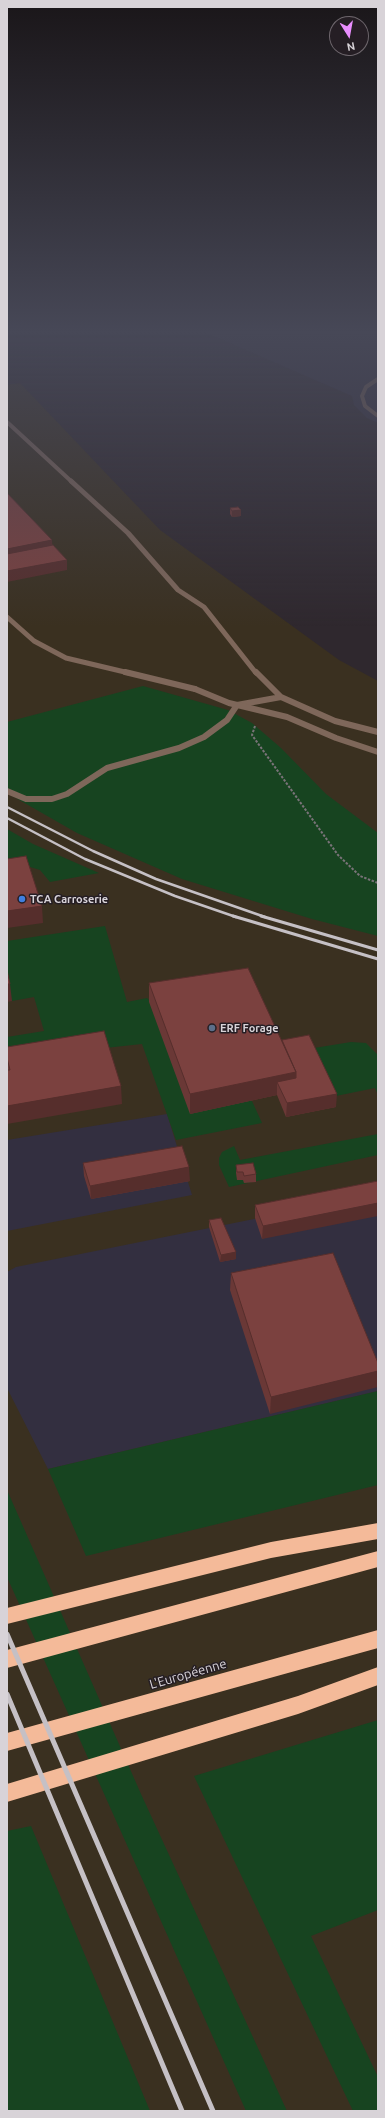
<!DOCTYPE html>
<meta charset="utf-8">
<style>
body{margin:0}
#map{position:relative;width:385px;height:2118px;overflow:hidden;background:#2f282e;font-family:Ubuntu,sans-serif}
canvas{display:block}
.frame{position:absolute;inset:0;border:8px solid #d8d3d8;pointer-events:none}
.north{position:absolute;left:329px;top:16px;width:40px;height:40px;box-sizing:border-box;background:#251e24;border:1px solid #6d666c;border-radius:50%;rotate:169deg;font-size:11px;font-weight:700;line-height:16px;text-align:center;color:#d8d3d8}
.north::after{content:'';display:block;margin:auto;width:14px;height:18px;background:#e98dfe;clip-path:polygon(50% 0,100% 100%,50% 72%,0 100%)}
</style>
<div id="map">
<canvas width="385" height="2118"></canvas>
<div class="frame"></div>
<div class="north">N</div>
</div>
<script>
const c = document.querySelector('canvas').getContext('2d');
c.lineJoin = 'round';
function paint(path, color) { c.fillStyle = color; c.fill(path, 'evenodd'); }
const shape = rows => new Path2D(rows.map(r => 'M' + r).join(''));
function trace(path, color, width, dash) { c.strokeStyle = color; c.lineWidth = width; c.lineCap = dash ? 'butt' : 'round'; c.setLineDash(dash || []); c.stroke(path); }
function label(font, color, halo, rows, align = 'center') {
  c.font = font + ' Ubuntu,sans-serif'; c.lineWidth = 3; c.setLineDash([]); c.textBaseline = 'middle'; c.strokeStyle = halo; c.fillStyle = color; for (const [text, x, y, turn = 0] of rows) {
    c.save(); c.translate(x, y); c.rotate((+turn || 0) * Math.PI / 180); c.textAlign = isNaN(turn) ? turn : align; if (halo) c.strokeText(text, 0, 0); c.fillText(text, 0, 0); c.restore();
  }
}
const commercial = shape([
 [20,383,160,530,339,660,378,681,378,2111,7,2111,7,385]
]);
const industrial = shape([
 [200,330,378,330,378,423,367,418,354,405,352,396],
 [167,1114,192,1195,7,1231,7,1140],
 [378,1194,378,1391,48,1469,7,1388,7,1272,16,1267]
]);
const green = shape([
 [143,686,228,710,252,723,281,748,326,794,378,833,378,936,312,919,182,879,77,833,7,793,7,722],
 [7,829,33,844,99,873,50,882,40,870,17,863,7,864],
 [105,926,127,1002,147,998,252,1101,262,1123,176,1140,142,1044,105,1048,7,1065,7,1037,44,1031,34,997,12,1001,7,979,7,941],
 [351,1042,366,1043,378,1055,378,1095,375,1088,331,1097,308,1049],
 [378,1134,378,1155,229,1187,219,1165,219,1158,222,1152,234,1146,240,1160],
 [378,1391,378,1485,86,1556,48,1469],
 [7,1490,141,1794,287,2111,246,2111,7,1577],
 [378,1720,378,1910,311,1936,378,2077,378,2111,353,2111,194,1776],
 [31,1826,150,2111,7,2111,7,1831]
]);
const path = shape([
 [255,726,252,735,338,855,360,876,378,883]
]);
const laneFar2 = shape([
 [378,379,366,387,362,396,365,406,378,416],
 [7,422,72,482]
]);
const laneFar1 = shape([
 [71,481,128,533,178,590,204,607,256,673],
 [7,617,34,641,66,658,129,673]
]);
const lane = shape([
 [125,672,195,689],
 [256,672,281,697,335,721,378,732],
 [7,791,26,799,52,799,67,794,107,768,179,748,204,737,227,720,237,705,281,697]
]);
const street = shape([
 [195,689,229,703,287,717,336,738,378,752]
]);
const highway = shape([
 [378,1523,378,1539,271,1558,7,1624,7,1608,271,1542,378,1523],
 [378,1551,378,1567,7,1668,7,1650,378,1551],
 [378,1630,378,1648,7,1751,7,1733,378,1630],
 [378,1667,378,1685,298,1714,7,1802,7,1784,298,1696,378,1667]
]);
const railFar2 = shape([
 [7,807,93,851,156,879,265,917],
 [7,818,85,859,175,896,236,917]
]);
const railFar1 = shape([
 [233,916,378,959],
 [261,916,378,950]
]);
const rail = shape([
 [7,1634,213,2111],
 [7,1694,182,2111]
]);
const wall = shape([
 [230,508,241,516,232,517,230,514],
 [149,983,282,1040,336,1107,286,1117,277,1095,190,1114,149,1002],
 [7,1047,122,1104,8,1070,7,1066],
 [83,1163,190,1181,91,1199,84,1176],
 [236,1165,256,1174,256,1182,244,1183,243,1180,237,1180,236,1173],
 [378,1181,262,1239,255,1218,255,1205],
 [209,1220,236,1259,220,1262,209,1227],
 [333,1253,270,1414,230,1290,231,1273]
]);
const shadedWall = shape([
 [241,510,241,516,232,517,232,511],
 [52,540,53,556,7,565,7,549],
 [67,560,67,570,7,582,7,571],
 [42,906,43,923,7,928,7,911],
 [7,984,10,984,12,1001,7,1002],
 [296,1072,295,1092,277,1082,277,1095,190,1114,190,1094],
 [121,1086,122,1104,7,1124,7,1106],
 [337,1094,336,1107,286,1117,287,1103],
 [189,1167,190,1181,91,1199,90,1186],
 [378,1203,378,1216,262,1239,263,1226],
 [236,1252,236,1259,220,1262,221,1255],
 [378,1371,378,1387,270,1414,271,1397]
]);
const building = shape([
 [7,493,52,540,7,549,7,493],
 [238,507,241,510,232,511,230,508,238,507],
 [53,545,67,560,7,571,7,554,53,545],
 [26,856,42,906,7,911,7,859,26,856],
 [248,968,296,1072,190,1094,149,983,248,968],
 [7,970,10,984,7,984,7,970],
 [104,1031,121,1086,7,1106,7,1070,10,1070,7,1058,7,1047,104,1031],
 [309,1035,337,1094,287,1103,277,1082,296,1078,296,1072,282,1040,309,1035],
 [182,1146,189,1167,90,1186,83,1163,182,1146],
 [253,1163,256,1174,244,1176,243,1172,237,1172,236,1165,253,1163],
 [378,1181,378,1203,263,1226,255,1205,378,1181],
 [221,1218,236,1252,221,1255,209,1220,221,1218],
 [333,1253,378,1363,378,1371,271,1397,231,1273,333,1253]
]);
const markers = [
 [22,899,4,"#3f7fe0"],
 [212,1028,4,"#5c6f8a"]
];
const poiNames = [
 ["TCA Carroserie",30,899],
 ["ERF Forage",220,1028]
];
const nearStreetnames = [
 ["L'Européenne",188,1674,-16]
];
paint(commercial, '#3a3020');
paint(industrial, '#332f40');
paint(green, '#174420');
trace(path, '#797378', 2, [2.5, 1.5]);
trace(laneFar2, '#7e675a', 4);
trace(laneFar1, '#7e675a', 5);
trace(lane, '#7e675a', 6);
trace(street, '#7e675a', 6);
paint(highway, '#f4ba99');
trace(railFar2, '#c5c0c5', 2.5);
trace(railFar1, '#c5c0c5', 3);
trace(rail, '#c5c0c5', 5);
paint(wall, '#6a3836');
paint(shadedWall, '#562e2c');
paint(building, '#7b413f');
trace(building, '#562e2c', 1);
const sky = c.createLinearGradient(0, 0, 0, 627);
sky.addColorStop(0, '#1a1619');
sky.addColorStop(0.53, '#474857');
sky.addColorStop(1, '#47485700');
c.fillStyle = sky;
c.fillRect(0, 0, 385, 627);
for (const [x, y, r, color] of markers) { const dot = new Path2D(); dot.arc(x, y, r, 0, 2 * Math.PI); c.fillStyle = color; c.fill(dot); trace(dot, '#251e24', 1.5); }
label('bold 11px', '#d8d3d8', '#251e24', poiNames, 'left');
label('13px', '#d8d3d8', '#251e24', nearStreetnames);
</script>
